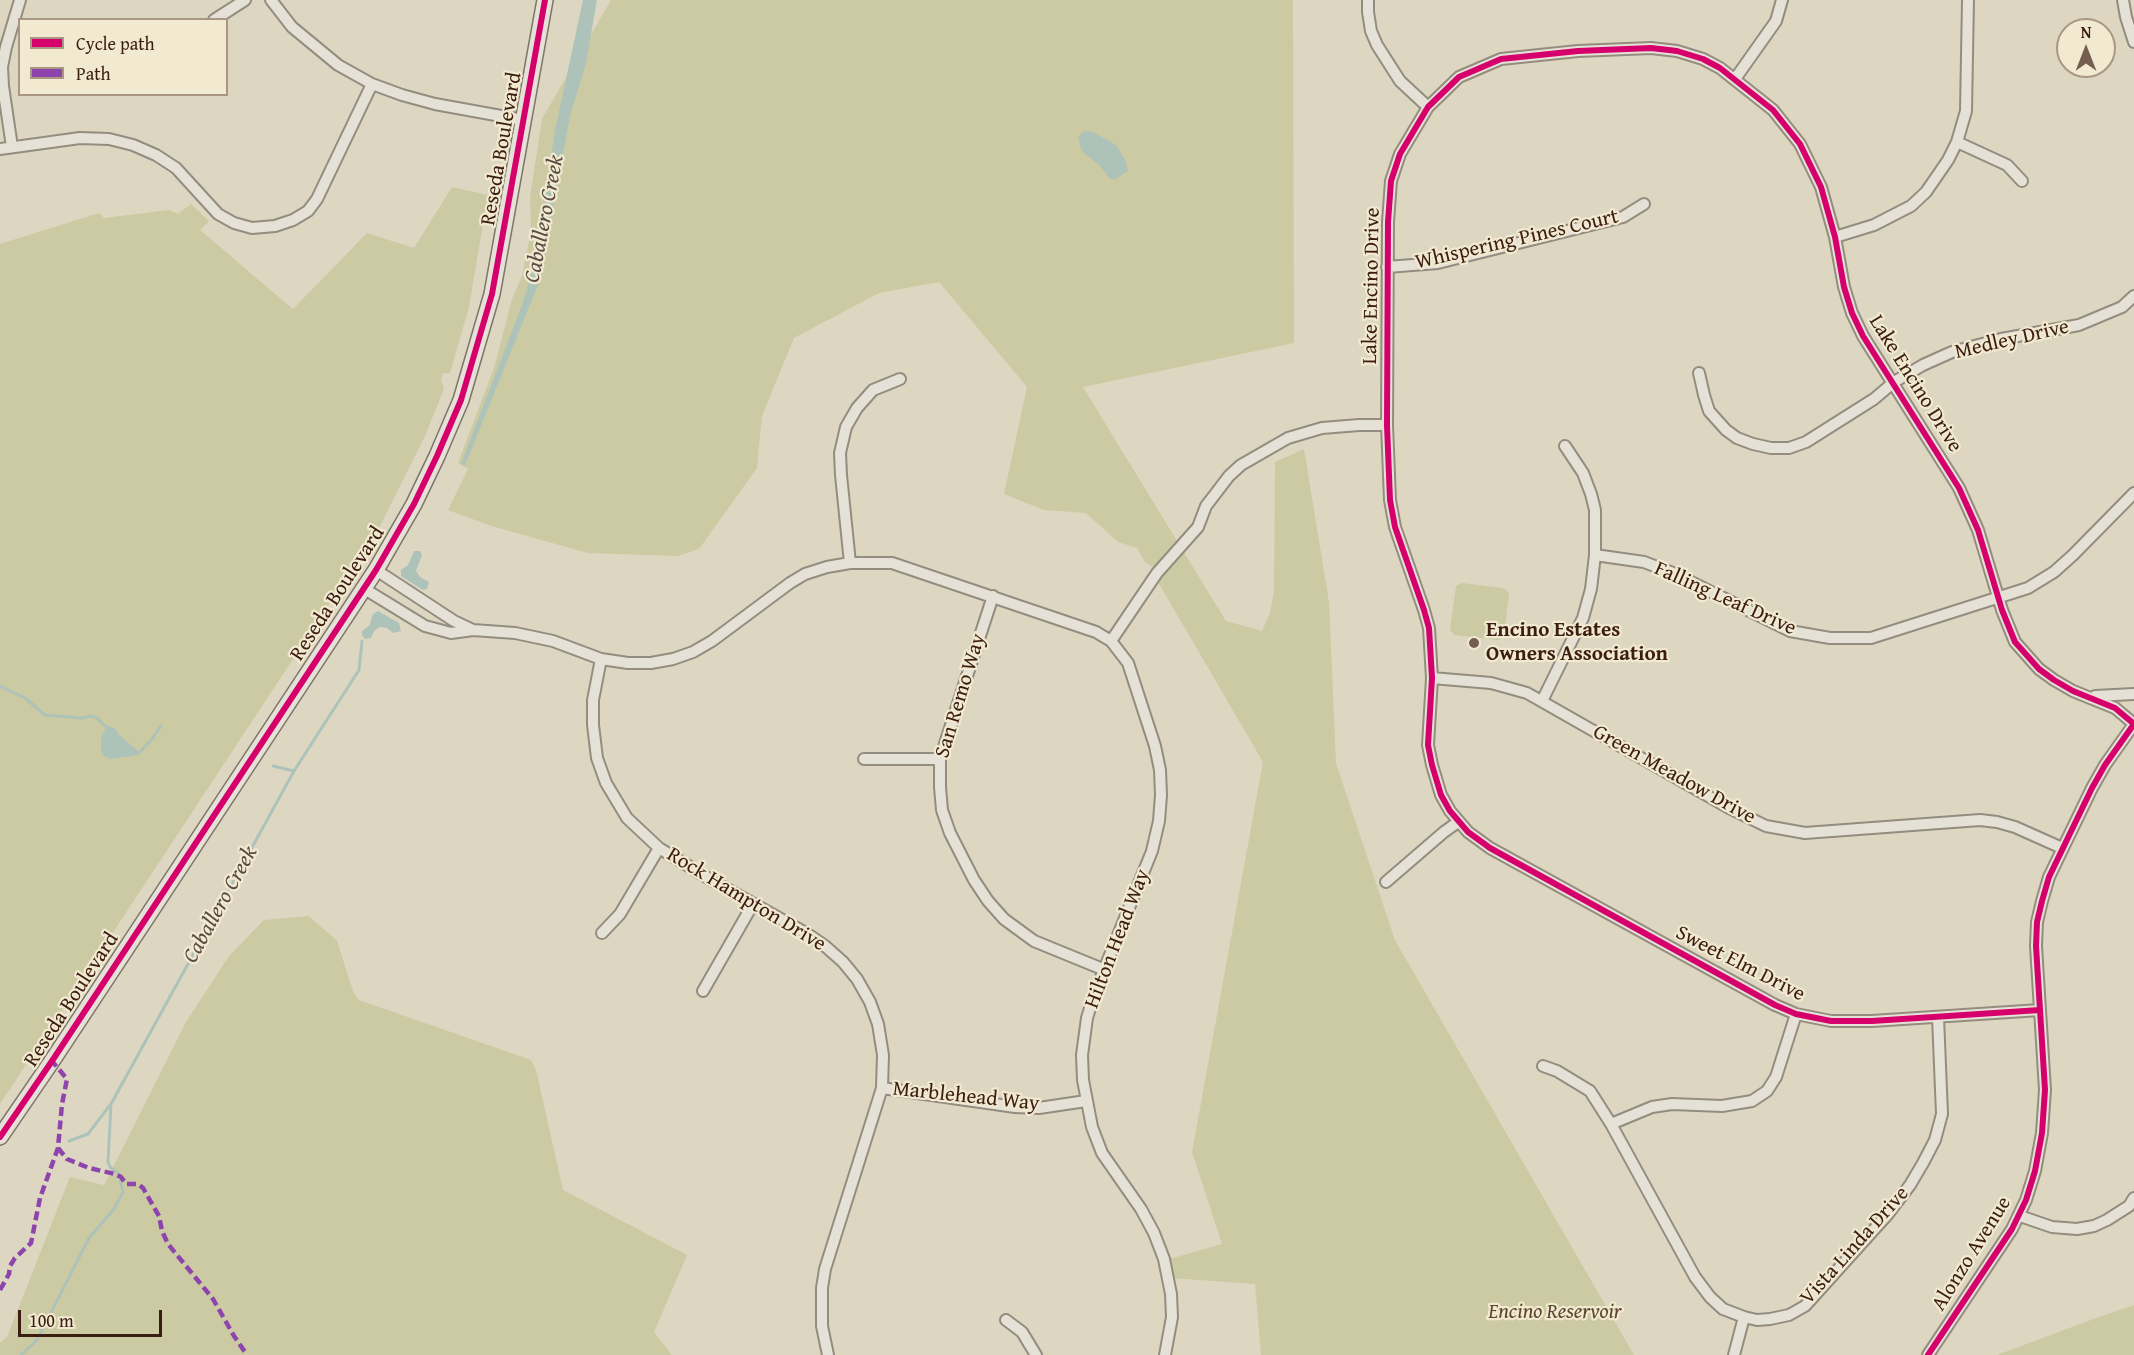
<!DOCTYPE html>
<style>
body{margin:0}
#map{position:relative;width:2134px;height:1355px;overflow:hidden;background:#ddd7c2;font-family:"Gentium Book Plus",serif}
canvas{display:block}
.legend{position:absolute;left:18px;top:18px;width:210px;height:78px;box-sizing:border-box;background:#f1e9d0;border:2px solid #a99784;margin:0;padding:8px 10px;list-style:none;font-size:18px;color:#3c1d12}
.legend li{display:flex;align-items:center;gap:12px;height:30px}
.legend b{width:30px;border:2px solid #a99784}
.north{position:absolute;left:2056px;top:18px;width:60px;height:60px;box-sizing:border-box;background:#f1e9d0;border:2px solid #a99784;border-radius:50%;rotate:0deg;font-size:16px;font-weight:700;line-height:24px;text-align:center;color:#3c1d12}
.north::after{content:'';display:block;margin:auto;width:21px;height:27px;background:#745e50;clip-path:polygon(50% 0,100% 100%,50% 72%,0 100%)}
.scale{position:absolute;left:18px;top:1310px;width:144px;height:27px;box-sizing:border-box;border:3px solid #3c1d12;border-top:0;padding-left:8px;font-size:18px;line-height:21px;white-space:nowrap;color:#3c1d12;-webkit-text-stroke:4px #f1e9d0;paint-order:stroke}
</style>
<div id="map">
<canvas width="2134" height="1355"></canvas>
<ul class="legend">
<li><b style="height:8px;background:#d6006c"></b>Cycle path</li>
<li><b style="height:8px;background:#8e44ad"></b>Path</li>
</ul>
<div class="north">N</div>
<div class="scale">100 m</div>
</div>
<script>
const c = document.querySelector('canvas').getContext('2d');
c.lineJoin = 'round';
function paint(path, color) { c.fillStyle = color; c.fill(path, 'evenodd'); }
const shape = rows => new Path2D(rows.map(r => 'M' + r).join(''));
function trace(path, color, width, dash) { c.strokeStyle = color; c.lineWidth = width; c.lineCap = dash ? 'butt' : 'round'; c.setLineDash(dash || []); c.stroke(path); }
function label(font, color, halo, rows, align = 'center') {
  c.font = font + ' "Gentium Book Plus",serif'; c.lineWidth = 4.5; c.setLineDash([]); c.textBaseline = 'middle'; c.strokeStyle = halo; c.fillStyle = color; for (const [text, x, y, turn = 0] of rows) {
    c.save(); c.translate(x, y); c.rotate((+turn || 0) * Math.PI / 180); c.textAlign = isNaN(turn) ? turn : align; if (halo) c.strokeText(text, 0, 0); c.fillText(text, 0, 0); c.restore();
  }
}
const green = shape([
 [611,0,1293,0,1294,343,1083,387,1226,621,1262,631,1270,613,1274,592,1275,462,1304,449,1329,602,1336,763,1395,940,1634,1355,1261,1355,1255,1284,1170,1278,1166,1260,1222,1244,1192,1152,1263,762,1158,582,1153,567,1145,562,1137,548,1118,542,1086,513,1044,510,1004,494,1027,387,939,282,879,293,794,338,762,416,757,468,699,549,677,556,588,553,491,526,448,510,468,469,458,463,494,368,512,299,522,276,531,231,530,197,542,119],
 [452,187,488,195,469,307,450,373,443,373,441,379,444,389,425,436,378,530,0,1104,0,244,99,213,104,218,169,210,178,214,191,204,209,221,200,230,293,309,367,233,414,248],
 [1462,583,1503,588,1509,593,1504,636,1498,640,1454,635,1450,630,1456,586],
 [309,916,337,941,354,994,359,1000,531,1060,536,1070,563,1190,687,1255,654,1332,672,1355,0,1355,0,1343,7,1337,70,1177,104,1185,186,1022,229,956,264,920],
 [2134,1305,2134,1355,1997,1355,2096,1318]
]);
const water = shape([
 [583,0,597,0,586,63,570,116,540,280,465,465,461,464,522,305,537,256,555,130],
 [1084,131,1093,132,1116,145,1125,160,1128,171,1116,179,1110,179,1099,165,1084,153,1081,149,1078,137],
 [414,551,420,551,422,555,416,571,420,577,429,582,427,589,423,590,401,576,401,570,408,565],
 [378,611,399,623,401,631,393,633,387,628,380,627,374,631,371,638,365,639,362,635,362,631,369,626,373,614],
 [109,726,116,729,119,735,139,752,138,755,111,759,104,756,101,751,101,738,106,727]
]);
const stream = shape([
 [0,686,25,698,45,715,82,718,91,716,97,718,106,727],
 [139,753,152,739,161,726],
 [273,766,294,771],
 [69,1141,88,1134,110,1105],
 [119,1174,110,1167,108,1162,111,1104,294,771,359,670,362,641],
 [21,1355,37,1340,89,1238,114,1209,123,1192,120,1179]
]);
const street = shape([
 [271,0,292,27,338,65,372,84,402,95,435,104,523,120],
 [1368,0,1368,12,1371,31,1377,45,1400,81,1428,107],
 [2123,0,2126,17,2134,42],
 [214,20,245,0],
 [1735,79,1776,21,1782,0],
 [1957,142,2007,165,2022,181],
 [12,147,3,86,2,67,6,47,20,0],
 [0,149,80,138,109,139,133,145,156,155,176,168,218,214,234,223,252,228,275,226,293,220,308,211,317,199,372,84],
 [1835,237,1874,225,1911,206,1926,192,1948,160,1957,142,1966,111,1968,0],
 [1387,267,1438,263,1623,217,1644,204],
 [1699,373,1704,395,1709,411,1726,430,1737,438,1753,444,1771,448,1789,448,1806,442,1874,399,1894,382,1923,365,1952,352,2001,339,2079,325,2122,307,2134,296],
 [1595,555,1644,562,1673,573,1790,631,1830,638,1871,638,2028,588,2054,572,2073,555,2134,493],
 [850,563,841,475,840,453,846,427,857,408,873,390,900,379],
 [376,570,454,621,473,630],
 [363,588,425,626,451,633,473,630,515,633,553,641,601,659,628,663,651,663,673,659,693,652,712,641,790,583,805,574,827,567,850,563,892,563,1096,632,1111,641,1128,663,1155,746,1160,770,1161,795,1159,821,1152,851,1095,992,1087,1018,1082,1055,1083,1080,1092,1127,1102,1153,1141,1209,1154,1233,1164,1259,1171,1294,1172,1317,1165,1355],
 [993,596,940,759,940,787,942,810,950,833,974,880,988,901,1004,919,1034,941,1105,970],
 [1111,641,1157,573,1198,527,1206,506,1229,476,1241,465,1288,438,1322,428,1359,425,1387,425],
 [601,659,593,700,593,725,597,758,606,783,627,818,659,848,713,881,806,933,825,946,843,962,857,979,870,1002,878,1024,883,1055,882,1088,825,1269,822,1288,822,1326,828,1355],
 [1432,678,1491,683,1527,693,1729,808,1766,826,1805,833,1980,820,1997,822,2015,827,2062,848],
 [2095,696,2134,694],
 [1542,701,1583,618,1591,589,1595,555,1595,510,1591,494,1583,473,1565,446],
 [864,759,940,759],
 [1386,882,1444,832,1458,822],
 [602,933,620,914,659,848],
 [703,991,753,904],
 [1543,1066,1557,1071,1590,1091,1611,1124,1695,1277,1710,1297,1723,1309,1744,1317,1757,1320,1770,1319,1789,1315,1805,1306,1888,1214,1910,1185,1923,1163,1935,1140,1942,1114,1938,1017],
 [882,1088,1015,1107,1039,1108,1086,1101],
 [1611,1124,1652,1107,1672,1104,1722,1106,1752,1101,1767,1091,1776,1077,1796,1014],
 [2020,1216,2052,1227,2077,1229,2094,1226,2107,1220,2129,1206,2134,1198],
 [1006,1320,1022,1332,1036,1355],
 [1734,1355,1744,1317],
 [1928,1355,2012,1229,2026,1200,2035,1171,2042,1133,2045,1090,2036,946,2037,922,2042,901,2049,877,2092,788,2105,765,2134,724,2115,708,2073,691,2054,680,2039,669,2015,642,2002,610,1978,530,1959,488,1863,336,1852,313,1844,287,1835,237,1821,187,1800,144,1773,110,1720,68,1703,59,1677,51,1651,48,1578,51,1501,59,1459,77,1428,107,1400,154,1391,181,1388,222,1387,425,1390,500,1395,527,1424,610,1429,628,1432,678,1428,745,1432,765,1441,795,1450,811,1468,832,1490,848,1775,1005,1796,1014,1831,1021,1872,1021,2040,1010]
]);
const secondary = shape([
 [0,1137,52,1061,376,570,414,504,437,456,461,400,492,294,545,0]
]);
const quiet = shape([
 [58,1148,67,1159,89,1168,115,1174,121,1177,126,1184,138,1184,143,1188,159,1216,162,1231,168,1244,213,1299,234,1336,247,1355],
 [0,1290,9,1274,10,1266,15,1258,31,1243,40,1198,58,1148,62,1104,67,1079,52,1061]
]);
const cycleway = shape([
 [0,1137,52,1061,376,570,414,504,437,456,461,400,492,294,545,0],
 [1928,1355,2012,1229,2026,1200,2035,1171,2042,1133,2045,1090,2036,946,2037,922,2042,901,2049,877,2092,788,2105,765,2134,724,2115,708,2073,691,2054,680,2039,669,2015,642,2002,610,1978,530,1959,488,1863,336,1852,313,1844,287,1835,237,1821,187,1800,144,1773,110,1720,68,1703,59,1677,51,1651,48,1578,51,1501,59,1459,77,1428,107,1400,154,1391,181,1388,222,1387,425,1390,500,1395,527,1424,610,1429,628,1432,678,1428,745,1432,765,1441,795,1450,811,1468,832,1490,848,1775,1005,1796,1014,1831,1021,1872,1021,2040,1010]
]);
const markers = [
 [1474,643,6,"#745e50"]
];
const streetNames = [
 ["Reseda Boulevard",502,149,-80],
 ["Whispering Pines Court",1517,240,-13],
 ["Lake Encino Drive",1372,286,-89],
 ["Medley Drive",2012,340,-13],
 ["Lake Encino Drive",1915,384,58],
 ["Reseda Boulevard",338,594,-57],
 ["Falling Leaf Drive",1725,599,24],
 ["San Remo Way",961,696,-73],
 ["Green Meadow Drive",1674,775,29],
 ["Rock Hampton Drive",746,900,31],
 ["Hilton Head Way",1118,939,-69],
 ["Sweet Elm Drive",1740,964,27],
 ["Reseda Boulevard",72,1000,-57],
 ["Marblehead Way",966,1097,6],
 ["Vista Linda Drive",1855,1246,-48],
 ["Alonzo Avenue",1972,1254,-58]
];
const poiNames = [
 ["Encino Estates",1486,631],
 ["Owners Association",1486,655]
];
const parkNames = [
 ["Encino Reservoir",1555,1313]
];
const waterNames = [
 ["Caballero Creek",545,219,-79],
 ["Caballero Creek",221,905,-61]
];
paint(green, '#cccaa2');
paint(water, '#adc3b9');
trace(stream, '#adc3b9', 3);
trace(street, '#948d7f', 14);
trace(secondary, '#7d7569', 18);
trace(street, '#e5e1d7', 10);
trace(secondary, '#e5e1d7', 15);
trace(quiet, '#8e44ad', 4.5, [9, 4.5]);
trace(cycleway, '#d6006c', 6);
for (const [x, y, r, color] of markers) { const dot = new Path2D(); dot.arc(x, y, r, 0, 2 * Math.PI); c.fillStyle = color; c.fill(dot); trace(dot, '#f1e9d0', 2); }
label('21px', '#3c1d12', '#f1e9d0', streetNames);
label('bold 21px', '#3c1d12', '#f1e9d0', poiNames, 'left');
label('italic 21px', '#5c4630', '#f1e9d0', parkNames);
label('italic 22px', '#584c43', '#f1e9d0', waterNames);
</script>
